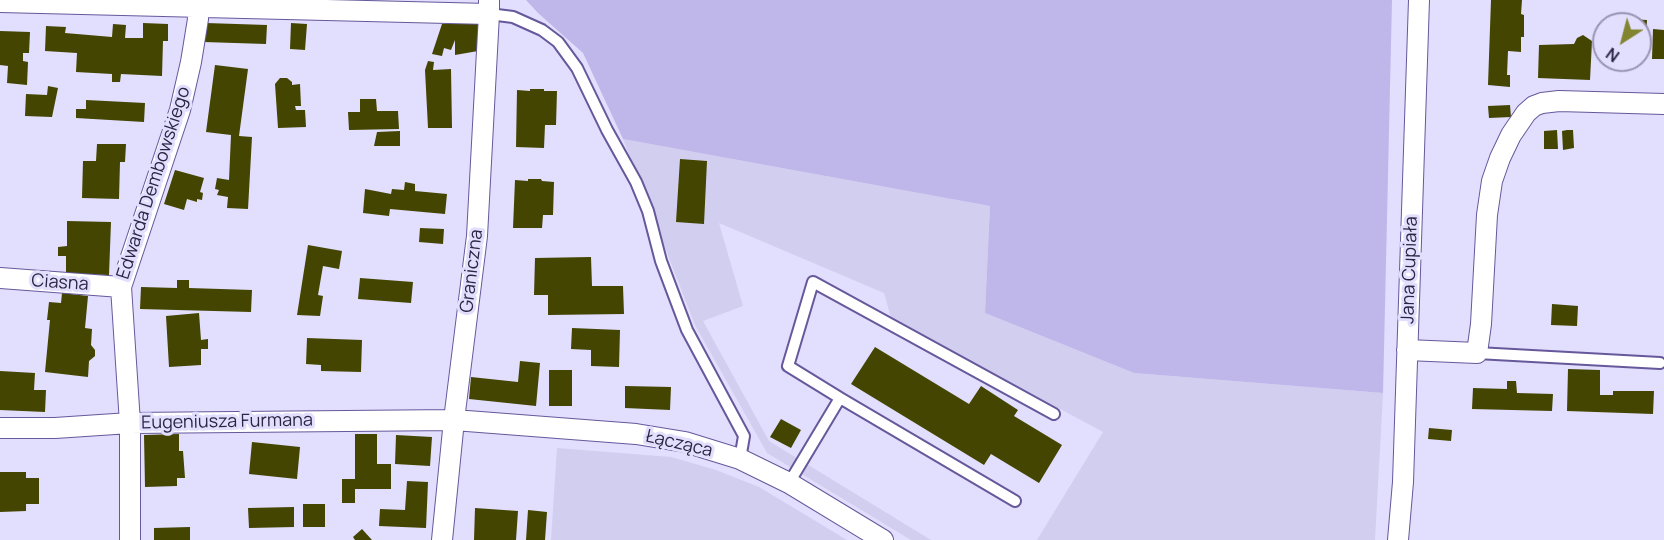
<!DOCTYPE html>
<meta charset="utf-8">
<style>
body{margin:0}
#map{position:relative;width:1664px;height:540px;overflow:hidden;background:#e2defd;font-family:Manrope,sans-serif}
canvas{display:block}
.north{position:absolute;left:1592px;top:12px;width:60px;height:60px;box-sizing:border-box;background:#e2defd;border:2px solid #9994b3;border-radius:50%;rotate:216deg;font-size:16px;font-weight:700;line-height:24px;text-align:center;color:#2b2543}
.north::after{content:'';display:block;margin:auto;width:21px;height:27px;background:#818530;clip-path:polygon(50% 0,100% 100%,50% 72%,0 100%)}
</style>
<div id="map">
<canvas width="1664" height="540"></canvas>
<div class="north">N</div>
</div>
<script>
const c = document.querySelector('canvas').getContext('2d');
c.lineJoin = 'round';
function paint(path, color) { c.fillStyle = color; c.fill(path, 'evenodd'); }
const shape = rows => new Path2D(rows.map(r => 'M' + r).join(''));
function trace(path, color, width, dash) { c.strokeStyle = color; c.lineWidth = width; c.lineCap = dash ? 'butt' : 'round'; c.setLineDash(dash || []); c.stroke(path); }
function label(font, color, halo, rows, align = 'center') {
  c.font = font + ' Manrope,sans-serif'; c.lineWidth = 6; c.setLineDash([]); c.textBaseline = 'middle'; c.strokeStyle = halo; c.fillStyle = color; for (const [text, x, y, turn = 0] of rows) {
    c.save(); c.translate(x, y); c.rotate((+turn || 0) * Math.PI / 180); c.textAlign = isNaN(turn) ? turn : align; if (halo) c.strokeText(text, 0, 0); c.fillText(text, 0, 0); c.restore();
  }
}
const built = shape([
 [623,139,990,206,985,313,1134,373,1383,393,1375,540,1037,540,1103,432,891,318,884,293,719,223,743,306,703,321,769,441,931,540,911,540,767,453,695,325],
 [557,448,671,457,716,470,759,487,847,540,551,540]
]);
const green = shape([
 [526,0,1392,0,1383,393,1134,373,985,313,990,206,623,139,583,53,538,13]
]);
const building = shape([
 [1491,0,1522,0,1521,14,1524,15,1524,37,1521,37,1521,52,1508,51,1507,75,1510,75,1510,87,1488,85],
 [1626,19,1647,20,1645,53,1640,53,1640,24,1626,24],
 [143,23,168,24,168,41,163,41,162,76,121,74,120,82,112,82,112,74,76,72,77,53,45,51,46,26,66,27,65,33,112,37,113,24,126,25,125,38,143,38],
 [206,23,267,25,266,44,204,42],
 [291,23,307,24,305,50,290,49],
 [442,24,478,24,478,51,455,55,455,40,451,50,444,48,442,56,432,54],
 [1653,29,1664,30,1664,59,1652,59],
 [0,31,30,32,29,53,23,53,23,61,28,62,27,85,7,83,8,66,0,65],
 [1583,35,1592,41,1590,80,1538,78,1539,45,1574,44,1577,38],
 [428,61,434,62,433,70,451,69,452,128,428,128,425,70],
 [215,65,248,69,239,136,252,137,248,209,227,208,228,197,217,195,219,190,215,189,217,178,229,180,231,135,206,132],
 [280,78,287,78,292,82,292,85,300,84,301,106,295,106,296,110,305,110,306,127,278,128,275,84],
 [48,86,58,88,52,117,25,116,26,94,47,95],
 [530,89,544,89,544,91,557,91,556,125,545,125,544,148,516,147,517,90,530,91],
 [360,99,376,99,377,111,398,111,399,129,349,130,348,112,360,112],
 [86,100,145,103,144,122,76,118,76,109,86,109],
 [1510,105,1511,117,1489,118,1488,106],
 [1557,130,1558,149,1544,149,1544,131],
 [1567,130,1573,130,1574,148,1563,150,1562,131],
 [400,131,400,146,374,146,377,132],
 [97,144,126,144,125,162,120,162,119,199,82,198,83,161,96,161],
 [680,159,707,161,704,224,676,222],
 [175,170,204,178,200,192,203,193,202,200,197,199,197,202,187,199,184,210,164,204],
 [528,179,541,179,542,181,554,182,553,215,543,215,542,228,513,228,515,180,528,181],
 [405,182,415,184,415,191,447,194,445,214,390,209,389,216,363,213,365,189,391,194,392,189,404,190],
 [67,221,111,222,109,275,66,274,66,256,58,256,58,247,67,246],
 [420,228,444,229,443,244,419,242],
 [308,245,342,251,339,269,323,266,318,295,323,296,320,316,297,315],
 [591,257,592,286,623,286,624,314,548,315,548,295,534,295,535,258],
 [360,278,413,282,411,303,358,299],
 [177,280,189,280,189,288,252,290,251,312,140,309,141,287,177,288],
 [62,293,88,296,85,328,92,329,91,345,95,350,95,356,89,361,88,377,45,372,50,320,47,320,49,302,61,303],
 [1552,304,1578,306,1577,326,1551,325],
 [199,313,201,340,208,339,208,349,201,349,201,365,169,367,166,316],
 [572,328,620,330,619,367,591,366,591,350,571,349],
 [307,338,362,340,361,372,321,371,321,365,306,364],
 [875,347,969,404,981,386,1018,410,1014,416,1062,445,1039,483,991,454,984,465,851,384],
 [520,361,540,363,536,406,469,399,471,377,518,382],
 [1568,369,1600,370,1600,395,1613,395,1613,391,1654,391,1653,414,1567,411],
 [549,370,572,370,572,406,549,406],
 [0,371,35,373,34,390,46,390,45,412,0,410],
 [1507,381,1516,381,1517,393,1553,394,1552,411,1472,409,1473,388,1507,389],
 [625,386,671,387,670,410,625,408],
 [781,419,801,430,791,448,770,437],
 [1429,428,1452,430,1451,441,1428,439],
 [179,434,179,451,183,451,185,478,177,478,177,486,145,487,144,435],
 [355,434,377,434,377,464,391,464,391,489,355,489,355,503,342,503,342,479,355,479],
 [396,435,432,437,430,466,395,464],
 [252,442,300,447,297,479,249,474],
 [0,472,26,472,26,478,39,478,39,504,26,504,26,511,0,512],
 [407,481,428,482,426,528,379,526,380,509,405,510],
 [303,504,325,504,325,527,303,527],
 [294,507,294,527,249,528,248,508],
 [475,508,518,511,516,540,474,540],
 [528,510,547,512,545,540,526,540],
 [190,527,190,540,154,540,154,528],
 [362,529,372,540,355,540,353,537]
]);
const service = shape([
 [489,14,513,17,542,30,558,42,577,68,607,130,636,182,648,211,661,261,687,330,744,436,740,459],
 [1477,353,1660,363],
 [840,398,1015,501],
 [789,483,840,398,788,366,813,282,1054,414]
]);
const minor = shape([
 [0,2,489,14],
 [0,278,121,287],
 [1407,350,1477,353,1481,324,1487,215,1492,181,1500,158,1511,135,1526,113,1534,106,1542,103,1559,101,1664,104],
 [0,428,55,428,130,423,454,420,636,434,685,442,740,459,789,483,883,540],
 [130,540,130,423,121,287,180,110,191,62,198,19,197,7],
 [442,540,454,420,477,236,489,14,489,0],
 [1398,540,1403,482,1419,0]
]);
const streetNames = [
 ["Edwarda Dembowskiego",154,183,-72],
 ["Jana Cupiała",1410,270,-88],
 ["Graniczna",472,271,-83],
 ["Ciasna",60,283,4],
 ["Eugeniusza Furmana",227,422,-1],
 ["Łącząca",679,444,13]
];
paint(built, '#d2ceef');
paint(green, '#bfb7e9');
paint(building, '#434500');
trace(service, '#66589b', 14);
trace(minor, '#66589b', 22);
trace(service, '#fff', 10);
trace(minor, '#fff', 20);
label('18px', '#2b2543', '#e2defd', streetNames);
</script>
